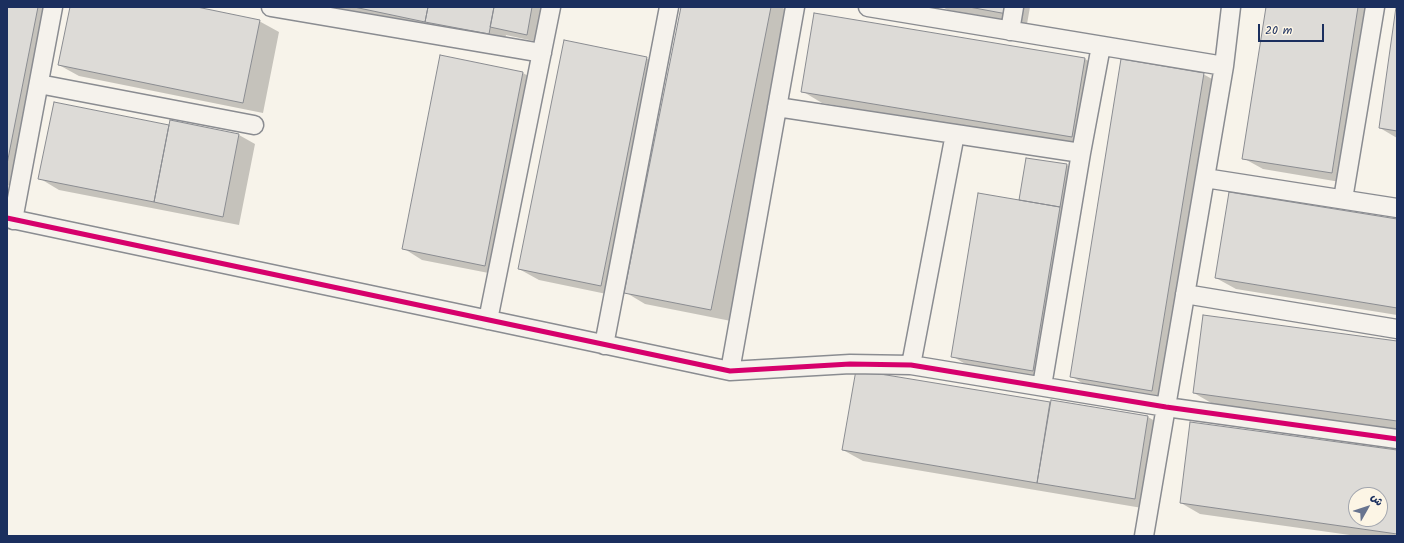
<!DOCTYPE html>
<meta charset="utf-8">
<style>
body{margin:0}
#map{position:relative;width:1404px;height:543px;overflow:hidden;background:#f7f3ea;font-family:Kalam,"Playpen Sans Arabic",sans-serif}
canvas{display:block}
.frame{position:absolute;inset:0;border:8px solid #1b2f5e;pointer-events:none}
.north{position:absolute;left:1348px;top:487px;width:40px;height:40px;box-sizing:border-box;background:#fcf5e5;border:1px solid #a2a6af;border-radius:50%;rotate:51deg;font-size:11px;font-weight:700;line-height:16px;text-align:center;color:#1b2f5e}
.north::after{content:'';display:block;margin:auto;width:14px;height:18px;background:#68748f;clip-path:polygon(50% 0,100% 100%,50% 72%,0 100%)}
.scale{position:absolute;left:1258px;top:24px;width:66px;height:18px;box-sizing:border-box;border:2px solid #1b2f5e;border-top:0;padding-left:5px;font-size:12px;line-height:14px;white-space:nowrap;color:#1b2f5e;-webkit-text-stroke:3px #fcf5e5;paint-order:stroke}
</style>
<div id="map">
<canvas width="1404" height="543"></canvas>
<div class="frame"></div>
<div class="north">ش</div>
<div class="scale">20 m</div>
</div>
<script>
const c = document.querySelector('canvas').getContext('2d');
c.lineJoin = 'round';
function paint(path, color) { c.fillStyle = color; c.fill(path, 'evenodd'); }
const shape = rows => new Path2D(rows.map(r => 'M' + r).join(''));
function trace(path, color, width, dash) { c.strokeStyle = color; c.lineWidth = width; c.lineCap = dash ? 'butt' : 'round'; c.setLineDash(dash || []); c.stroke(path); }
const shadow = shape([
 [7,7,60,7,24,189,7,185],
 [71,7,192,7,259,21,279,32,263,113,79,76,59,65],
 [321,7,550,7,543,43,506,35,504,43],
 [682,7,781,7,792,13,731,321,645,304,625,292],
 [942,7,1030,7,1027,24,948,10],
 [1267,7,1379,7,1352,184,1263,169,1243,158],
 [1397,8,1397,138,1380,128],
 [646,58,666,69,621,297,539,280,519,269],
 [1085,59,1104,70,1092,148,822,103,802,91],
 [523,73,542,84,504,276,422,260,403,248],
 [1203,74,1223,85,1172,401,1090,388,1071,376],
 [54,103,170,126,171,121,239,135,255,144,239,225,59,190,39,178],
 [1067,165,1077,172,1067,212,1079,219,1053,381,972,368,952,356,1019,201],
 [1397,220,1397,315,1236,289,1216,278],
 [1397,342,1397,429,1213,404,1194,393],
 [857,371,1051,403,1148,417,1167,428,1154,510,863,461,843,450],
 [1397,451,1397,536,1357,536,1200,514,1181,503],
 [1356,495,1380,495,1380,519,1356,519]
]);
const building = shape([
 [7,7,38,7,7,164,7,7],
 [70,7,197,7,260,20,243,103,58,65,70,7],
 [354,7,428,7,425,22,354,7],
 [428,7,494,7,489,34,425,22,428,7],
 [494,7,532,7,527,35,490,27,494,7],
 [681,7,771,7,711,310,624,293,681,7],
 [969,7,1008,7,1007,14,969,7],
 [1266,7,1358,7,1332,173,1242,159,1266,7],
 [1396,7,1397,7,1397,131,1379,128,1396,7],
 [814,13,1085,58,1072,137,801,92,814,13],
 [564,40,647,57,601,286,518,269,564,40],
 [440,55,523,72,485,266,402,249,440,55],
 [1121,59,1204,73,1152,391,1070,377,1121,59],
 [54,102,169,125,154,202,38,179,54,102],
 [170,120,239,134,223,217,154,202,170,120],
 [1026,158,1067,164,1060,207,1019,200,1026,158],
 [1229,192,1397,219,1397,308,1215,278,1229,192],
 [978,193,1060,207,1033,371,951,357,978,193],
 [1203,315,1397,341,1397,421,1193,393,1203,315],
 [856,370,1050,402,1037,483,842,450,856,370],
 [1051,400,1148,416,1135,499,1037,483,1051,400],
 [1190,422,1397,450,1397,534,1180,503,1190,422],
 [1356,495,1380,495,1380,519,1356,519,1356,495]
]);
const street = shape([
 [271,7,542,53],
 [868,7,1224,66],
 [1010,31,1014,7],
 [39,84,254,125],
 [777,107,1081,153],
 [1205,178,1397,208],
 [1343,199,1375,7],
 [7,218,730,371,850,364,911,365,1166,407,1397,439],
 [13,220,53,7],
 [1185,294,1397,329],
 [488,320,551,7],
 [604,345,669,7],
 [911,365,955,134],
 [730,371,795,7],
 [1042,386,1081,153,1101,46],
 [1144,536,1224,66,1231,7]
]);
const cycleway = shape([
 [7,218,730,371,850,364,911,365,1166,407,1397,439]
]);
paint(shadow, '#0003');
paint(building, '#dddbd7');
trace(building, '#8a8c91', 1);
trace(street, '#8a8c91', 21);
trace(street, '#f5f2ec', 18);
trace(cycleway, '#d6006c', 5);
</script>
